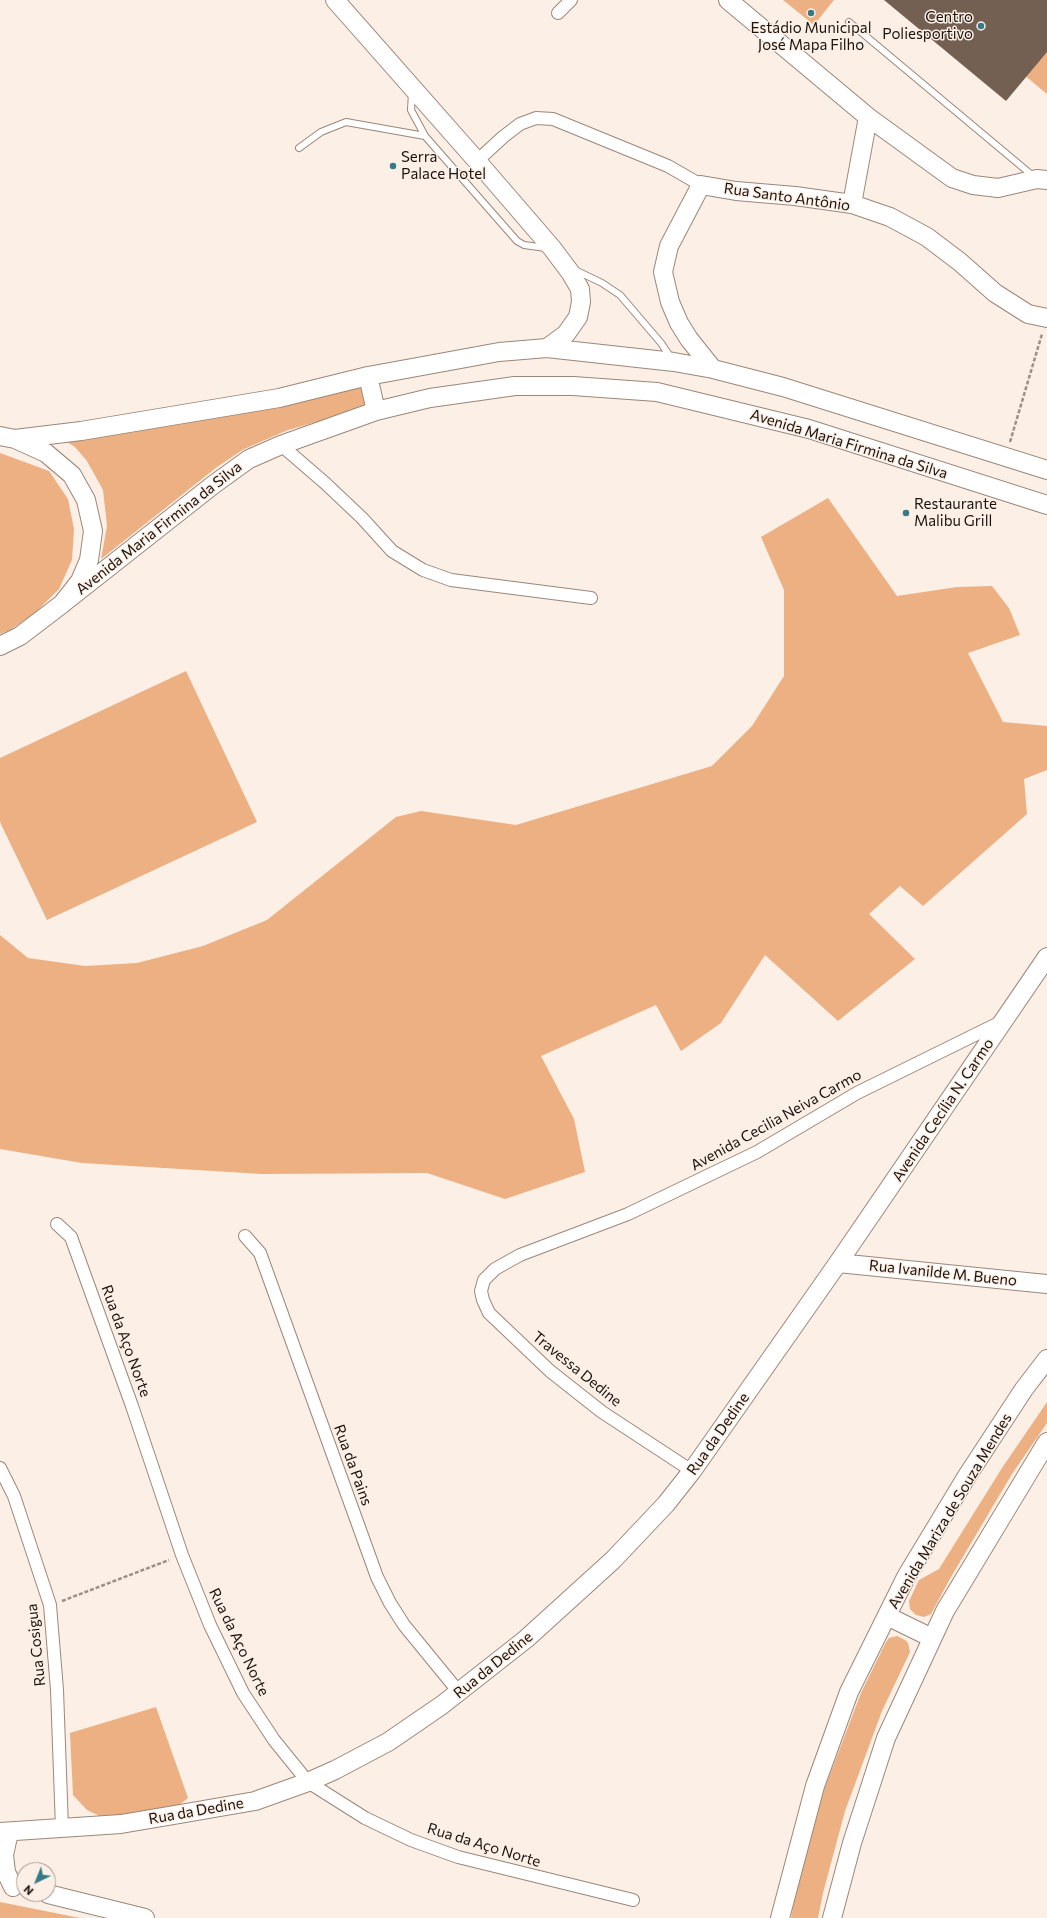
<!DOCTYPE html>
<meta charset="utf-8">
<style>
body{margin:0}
#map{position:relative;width:1047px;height:1918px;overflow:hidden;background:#fcefe6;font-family:Commissioner,sans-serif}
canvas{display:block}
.north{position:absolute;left:16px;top:1862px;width:40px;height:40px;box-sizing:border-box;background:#fcefe6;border:1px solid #a29790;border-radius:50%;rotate:223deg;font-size:11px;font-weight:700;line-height:16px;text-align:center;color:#1a130e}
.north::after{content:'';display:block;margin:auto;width:14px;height:18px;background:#367a89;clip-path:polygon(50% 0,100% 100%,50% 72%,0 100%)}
</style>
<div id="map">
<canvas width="1047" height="1918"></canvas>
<div class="north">N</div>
</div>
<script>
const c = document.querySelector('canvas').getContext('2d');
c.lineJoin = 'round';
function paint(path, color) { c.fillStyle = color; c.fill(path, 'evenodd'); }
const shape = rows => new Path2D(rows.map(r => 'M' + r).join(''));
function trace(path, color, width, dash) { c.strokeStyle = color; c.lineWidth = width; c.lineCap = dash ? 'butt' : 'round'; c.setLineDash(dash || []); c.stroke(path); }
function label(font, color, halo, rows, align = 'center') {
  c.font = font + ' Commissioner,sans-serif'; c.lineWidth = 3; c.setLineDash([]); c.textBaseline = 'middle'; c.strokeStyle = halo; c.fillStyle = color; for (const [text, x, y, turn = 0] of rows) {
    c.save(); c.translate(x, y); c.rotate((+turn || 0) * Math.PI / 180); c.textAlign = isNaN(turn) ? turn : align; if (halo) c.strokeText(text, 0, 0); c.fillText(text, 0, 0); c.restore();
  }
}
const green = shape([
 [783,0,834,0,814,25],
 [1047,46,1047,94,1023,74],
 [364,386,366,408,288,430,244,449,217,467,101,559,107,526,103,490,87,461,75,447,64,440],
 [0,453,49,471,68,499,74,529,72,560,59,589,34,614,10,630,0,634],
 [828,498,897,596,957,587,992,586,1009,608,1020,635,968,653,1003,722,1047,726,1047,770,1024,779,1027,814,923,906,900,886,869,914,915,959,838,1021,765,955,721,1023,681,1051,656,1005,541,1056,574,1119,585,1172,505,1199,427,1173,262,1174,82,1163,0,1149,0,935,28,958,85,966,137,963,203,946,267,920,396,817,421,811,516,825,712,766,752,726,784,676,784,590,761,537],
 [186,671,257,822,47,920,0,822,0,758],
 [1047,1402,1047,1423,1012,1474,951,1577,931,1614,924,1617,916,1615,910,1609,909,1601,919,1580,939,1569,1002,1468],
 [897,1636,905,1640,908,1643,910,1652,882,1711,845,1811,823,1893,818,1918,791,1918,797,1885,824,1790,861,1693,886,1642,889,1638],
 [156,1707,188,1798,179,1805,131,1816,102,1817,87,1810,73,1795,70,1733],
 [0,1902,80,1918,0,1918]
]);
const building = shape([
 [884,0,1047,0,1047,52,1006,101]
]);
const path = shape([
 [1010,442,1042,334],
 [62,1601,169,1560]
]);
const lane = shape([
 [849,22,1033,176],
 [412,92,411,110,425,136,517,241,524,245,546,248],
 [299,148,321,132,346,122,425,136],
 [575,270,602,283,620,295,661,343,671,358]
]);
const street = shape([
 [558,13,571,0],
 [477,161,503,137,520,124,536,118,553,119,668,166,701,185],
 [281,445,325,483,362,518,392,551,423,570,451,580,591,598],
 [57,1224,71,1237,132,1406,182,1555,210,1625,243,1693,274,1740,308,1782,365,1818,411,1840,458,1857,633,1900],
 [245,1236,260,1253,377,1577,390,1603,404,1625,458,1691],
 [0,1468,14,1496,50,1605,57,1690,62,1828],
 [692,1471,602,1412,550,1371,489,1313,483,1300,481,1291,484,1280,495,1269,520,1255,628,1214,757,1152,857,1093,1001,1022]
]);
const secondary = shape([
 [335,0,477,161,552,248,570,272,580,289,581,302,578,317,566,334,547,348],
 [728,0,868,117,952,178,973,185,998,188,1037,179,1047,180],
 [852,204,868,117],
 [713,369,689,339,679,323,670,302,663,272,669,246,701,185,736,191,795,196,852,204,890,217,927,237,960,262,995,293,1028,314,1047,318],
 [368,376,376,411],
 [0,436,15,439,46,453,72,475,86,500,93,531,89,560,80,581,62,604,20,636,0,646],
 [15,439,81,431,279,398,368,376,499,352,547,348,674,362,713,369,783,387,1047,470],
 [62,604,213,485,249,459,281,445,376,411,430,398,515,386,573,386,657,392,809,429,1047,505],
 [838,1263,1047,1284],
 [887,1616,932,1638],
 [0,1832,121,1824,180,1814,255,1801,308,1782,335,1770,388,1742,442,1705,526,1639,613,1560,666,1504,692,1471,838,1263,1047,957],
 [9,1832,4,1855,6,1872,13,1887],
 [48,1894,145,1918],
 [780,1918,815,1786,849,1692,906,1577,967,1476,1024,1389,1047,1359],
 [832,1918,852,1843,886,1738,945,1611,1047,1442]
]);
const markers = [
 [811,13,4,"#367a89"],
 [981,26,4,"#367a89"],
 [393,166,4,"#367a89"],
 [906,513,4,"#367a89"]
];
const poiNames = [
 ["Centro",973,17,"right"],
 ["Poliesportivo",973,34,"right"],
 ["Estádio Municipal",811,28,"center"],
 ["José Mapa Filho",811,45,"center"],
 ["Serra",401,157],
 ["Palace Hotel",401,174],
 ["Restaurante",914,504],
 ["Malibu Grill",914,521]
];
const streetNames = [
 ["Rua Santo Antônio",787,197,8],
 ["Avenida Maria Firmina da Silva",849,444,17],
 ["Avenida Maria Firmina da Silva",159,528,-38],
 ["Avenida Cecília N. Carmo",943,1110,-56],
 ["Avenida Cecilia Neiva Carmo",776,1120,-29],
 ["Rua Ivanilde M. Bueno",943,1273,6],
 ["Rua da Aço Norte",126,1341,70],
 ["Travessa Dedine",577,1369,39],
 ["Rua da Dedine",718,1434,-55],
 ["Rua da Pains",353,1465,70],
 ["Avenida Mariza de Souza Mendes",950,1511,-59],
 ["Rua da Aço Norte",239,1642,64],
 ["Rua Cosigua",36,1645,-96],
 ["Rua da Dedine",493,1665,-39],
 ["Rua da Dedine",196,1811,-10],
 ["Rua da Aço Norte",484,1845,17]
];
paint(green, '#ecb082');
paint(building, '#736052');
trace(lane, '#9b8779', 8);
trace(street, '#9b8779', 14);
trace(secondary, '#9b8779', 20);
trace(path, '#9b9089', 2.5, [4, 2]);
trace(lane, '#fff', 6);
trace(street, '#fff', 12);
trace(secondary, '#fff', 18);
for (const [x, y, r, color] of markers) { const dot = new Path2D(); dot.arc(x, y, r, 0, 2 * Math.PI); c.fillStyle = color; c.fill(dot); trace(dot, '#fcefe6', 1.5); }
label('15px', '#1a130e', '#fcefe6', poiNames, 'left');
label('15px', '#1a130e', '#fcefe6', streetNames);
</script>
